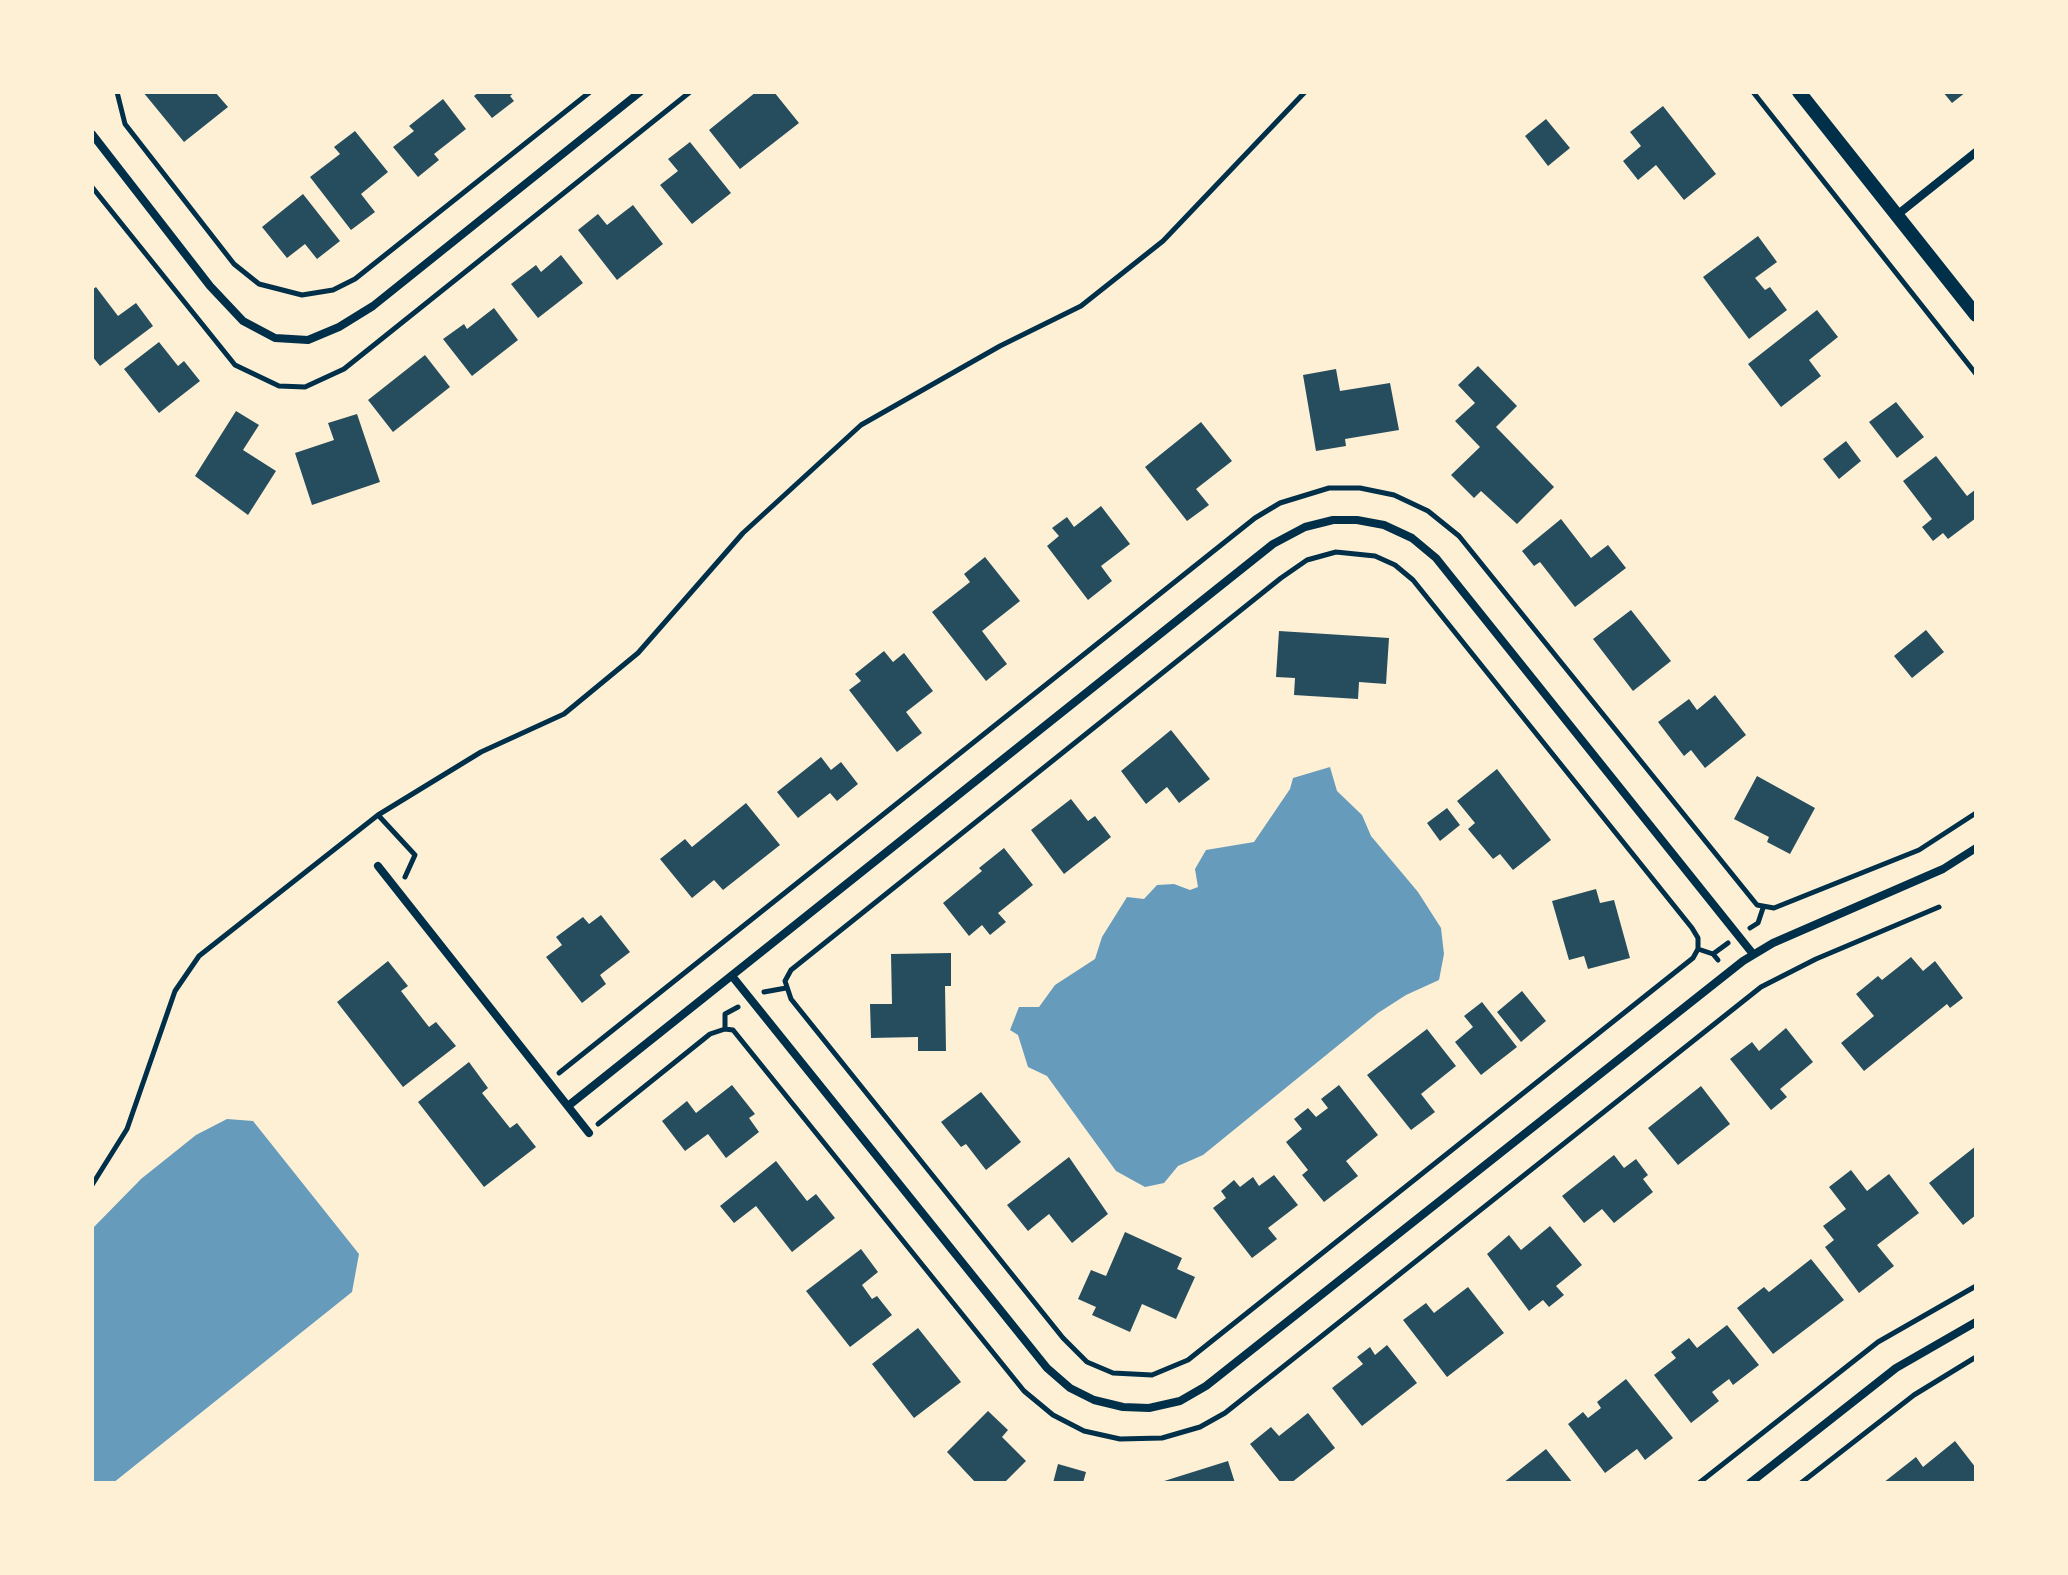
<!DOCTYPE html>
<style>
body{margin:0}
#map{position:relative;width:2068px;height:1575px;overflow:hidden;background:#fdf0d5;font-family:Lato,sans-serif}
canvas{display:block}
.frame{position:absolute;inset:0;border:94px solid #fdf0d5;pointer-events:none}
</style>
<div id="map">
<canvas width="2068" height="1575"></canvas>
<div class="frame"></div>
</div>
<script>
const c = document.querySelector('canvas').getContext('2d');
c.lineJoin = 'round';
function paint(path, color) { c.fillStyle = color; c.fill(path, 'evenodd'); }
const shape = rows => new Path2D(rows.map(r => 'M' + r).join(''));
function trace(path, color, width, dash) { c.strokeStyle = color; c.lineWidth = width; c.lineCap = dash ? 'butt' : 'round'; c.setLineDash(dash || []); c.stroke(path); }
const water = shape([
 [1330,767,1337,791,1362,815,1371,836,1418,892,1441,928,1444,954,1439,980,1406,995,1378,1013,1203,1155,1178,1166,1164,1183,1145,1187,1116,1171,1047,1076,1028,1067,1018,1035,1010,1030,1019,1007,1039,1007,1055,985,1095,959,1102,937,1127,897,1144,899,1157,885,1174,884,1190,890,1198,887,1195,869,1206,850,1254,842,1290,789,1293,778],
 [227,1119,253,1121,359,1254,352,1292,113,1483,92,1483,92,1229,141,1179,196,1135]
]);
const building = shape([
 [143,92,215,92,228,107,184,142],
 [479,92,515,92,510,96,514,101,492,118,474,96],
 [756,92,774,92,799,123,740,169,709,130],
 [1943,92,1966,92,1952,103],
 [443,99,466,129,434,154,439,160,418,177,393,147,414,131,409,126],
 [1663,106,1716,174,1684,200,1656,165,1638,180,1623,161,1641,146,1630,132],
 [1546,119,1570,148,1548,166,1525,136],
 [355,131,388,172,361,194,375,212,351,230,310,177,340,154,334,147],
 [690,142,731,193,692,224,660,185,678,171,668,159],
 [303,194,340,241,317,259,305,244,287,258,262,227],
 [633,205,663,244,617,280,578,230,598,214,607,225],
 [1758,236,1777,262,1755,278,1765,290,1770,287,1787,310,1749,339,1703,277],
 [561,255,583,283,538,318,511,284,536,265,541,272],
 [96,287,118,316,136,303,153,326,100,366,92,356,92,290],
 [494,308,518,340,472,376,443,339,464,324,467,329],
 [1817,310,1838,337,1809,360,1821,376,1781,407,1748,364],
 [159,342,178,366,184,361,200,381,159,413,124,369],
 [425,355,450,387,393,432,368,400],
 [1478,366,1517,406,1496,427,1554,487,1517,524,1481,491,1474,498,1451,475,1480,447,1455,421,1475,403,1458,385],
 [1336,369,1340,391,1390,383,1399,430,1345,439,1346,446,1316,451,1303,375],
 [1896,402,1924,437,1897,458,1869,422],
 [236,411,259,425,243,450,276,471,248,515,195,476],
 [357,414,380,482,312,505,295,453,334,440,328,423],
 [1201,422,1232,461,1196,489,1209,505,1187,521,1145,467],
 [1846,441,1861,461,1839,479,1823,459],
 [1936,456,1967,496,1976,489,1976,518,1948,539,1943,533,1933,541,1922,527,1932,519,1903,481],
 [1101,506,1130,544,1101,566,1112,581,1088,600,1047,546,1059,536,1052,528,1067,517,1074,527],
 [1561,519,1591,558,1608,545,1626,568,1575,607,1540,562,1534,566,1522,551],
 [985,557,1020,601,982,631,1007,664,986,681,932,612,970,582,964,574],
 [1631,610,1671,661,1633,691,1593,639],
 [1926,630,1944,652,1912,678,1894,656],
 [1279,631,1389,638,1386,684,1359,682,1358,699,1294,695,1295,678,1276,677],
 [884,651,893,662,904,653,933,691,906,712,922,733,897,752,849,690,861,681,855,674],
 [1715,695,1746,735,1705,768,1691,750,1684,756,1658,722,1689,699,1697,710],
 [1171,730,1210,779,1179,803,1167,787,1146,804,1121,771],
 [821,757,831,770,841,762,858,784,837,801,830,793,798,818,777,792],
 [1497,769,1551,840,1513,870,1500,854,1493,859,1468,829,1475,823,1457,801],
 [1757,776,1815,808,1790,854,1767,842,1769,837,1734,819],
 [1071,799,1088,821,1095,816,1111,837,1064,874,1031,830],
 [746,803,780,845,723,890,714,880,692,898,660,859,685,839,692,847],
 [1447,808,1460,825,1440,841,1427,823],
 [1004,848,1033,885,998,913,1006,922,990,935,982,925,969,936,943,903,982,871,979,868],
 [1596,889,1600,903,1614,900,1630,958,1588,969,1584,956,1569,960,1552,901],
 [601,915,630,952,600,975,606,984,582,1003,546,957,562,945,556,937,583,917,589,924],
 [951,953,951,986,945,986,946,1051,918,1051,918,1037,871,1038,870,1004,892,1004,891,954],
 [1911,957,1923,971,1935,961,1963,998,1950,1008,1947,1004,1864,1071,1841,1043,1874,1016,1856,994,1878,976,1882,980],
 [388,961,408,986,401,991,429,1027,436,1022,456,1046,403,1087,337,1002],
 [1522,991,1546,1021,1521,1042,1497,1012],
 [1482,1002,1517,1047,1481,1075,1455,1042,1473,1027,1464,1016],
 [1786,1028,1813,1062,1780,1089,1787,1097,1771,1110,1730,1059,1752,1042,1759,1051],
 [1427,1029,1456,1066,1421,1094,1435,1112,1411,1130,1367,1075],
 [469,1062,488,1088,482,1093,510,1128,517,1123,536,1147,484,1187,418,1102],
 [732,1085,755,1114,749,1118,759,1132,726,1158,708,1134,685,1151,662,1121,687,1101,696,1113],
 [1339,1085,1378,1135,1346,1161,1358,1176,1324,1202,1302,1175,1308,1170,1286,1142,1302,1129,1294,1119,1308,1108,1316,1117,1328,1108,1321,1099],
 [1701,1086,1730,1124,1678,1165,1648,1128],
 [981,1092,1021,1142,986,1170,966,1144,961,1147,941,1122],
 [1976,1146,1976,1215,1963,1225,1929,1183],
 [1614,1155,1624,1168,1636,1159,1648,1175,1643,1179,1653,1192,1614,1223,1602,1209,1584,1223,1562,1196],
 [1069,1157,1108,1214,1072,1243,1049,1214,1028,1231,1007,1205],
 [776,1161,807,1201,816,1194,835,1218,792,1252,756,1206,734,1223,720,1206],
 [1851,1170,1867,1191,1889,1174,1919,1213,1877,1245,1894,1266,1859,1293,1825,1247,1834,1240,1823,1226,1846,1209,1829,1187],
 [1274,1175,1298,1205,1268,1228,1277,1239,1252,1258,1213,1208,1226,1198,1221,1191,1234,1180,1240,1187,1253,1177,1259,1186],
 [1550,1226,1582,1265,1556,1286,1564,1295,1549,1307,1543,1300,1529,1311,1487,1254,1509,1235,1521,1250],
 [1125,1232,1182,1258,1177,1269,1195,1277,1176,1319,1142,1304,1130,1332,1092,1315,1096,1307,1078,1299,1091,1270,1106,1276],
 [861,1249,878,1272,862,1285,872,1299,877,1296,892,1315,850,1347,806,1291],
 [1811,1259,1844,1300,1773,1354,1737,1308,1764,1287,1769,1292],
 [1468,1287,1504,1333,1447,1377,1403,1320,1426,1303,1434,1313],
 [1727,1325,1759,1365,1733,1385,1729,1379,1712,1392,1719,1401,1691,1423,1654,1375,1676,1358,1671,1352,1689,1338,1697,1348],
 [918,1328,961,1382,914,1418,872,1364],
 [1387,1345,1417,1383,1362,1426,1332,1388,1363,1364,1357,1357,1370,1347,1375,1355],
 [1626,1379,1673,1438,1645,1460,1637,1449,1605,1473,1568,1424,1583,1412,1588,1418,1601,1408,1597,1402],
 [988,1411,1008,1430,1002,1437,1026,1461,1004,1483,976,1483,947,1452],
 [1308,1413,1335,1448,1291,1483,1281,1483,1250,1444,1271,1427,1279,1436],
 [1955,1441,1976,1468,1976,1483,1883,1483,1916,1457,1923,1467],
 [1546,1449,1573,1483,1503,1483],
 [1228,1461,1235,1483,1161,1483,1161,1482],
 [1058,1464,1086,1472,1083,1483,1053,1483]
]);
const path = shape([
 [117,92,125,124,234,264,259,284,302,295,333,290,355,279,590,92],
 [1753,92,1976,374],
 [92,187,235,365,279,386,305,387,344,369,690,92],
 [1336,552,1375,556,1395,565,1413,580,1692,928,1698,938,1698,949,1693,958,1188,1360,1152,1375,1113,1373,1087,1362,1063,1338,791,999,785,981,791,970,1281,578,1307,560,1336,552],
 [378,815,415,855,405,877],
 [1750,928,1758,923,1763,908],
 [1698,949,1713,954,1718,960],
 [1713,954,1728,943],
 [764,992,786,988],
 [725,1029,725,1014,738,1007],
 [559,1073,1255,518,1280,503,1329,488,1360,488,1394,495,1428,511,1459,536,1757,905,1774,908,1919,850,1976,813],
 [598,1124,710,1034,725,1029,733,1030,1024,1391,1053,1415,1084,1431,1120,1439,1162,1438,1200,1427,1225,1413,1761,987,1816,959,1939,907],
 [92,1185,127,1129,175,991,199,956,378,815,481,752,564,714,638,653,743,533,861,425,1000,346,1081,306,1163,241,1305,92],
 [1699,1483,1878,1342,1976,1286],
 [1801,1483,1914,1395,1976,1357]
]);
const minor = shape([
 [92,134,210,286,243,321,275,338,308,340,339,327,373,306,640,92],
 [1897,215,1976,152],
 [378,866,589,1133],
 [732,976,1047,1368,1070,1388,1094,1400,1123,1407,1149,1408,1180,1401,1206,1386,1743,961,1773,943,1943,869,1976,848],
 [568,1106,1273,544,1305,527,1333,520,1357,520,1384,525,1412,538,1436,558,1753,954],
 [1750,1483,1896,1368,1976,1322]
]);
const tertiary = shape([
 [1799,92,1976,315]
]);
paint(water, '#669bbc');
paint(building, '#264d5e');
trace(path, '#003049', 5);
trace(minor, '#003049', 8);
trace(tertiary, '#003049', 14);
</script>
